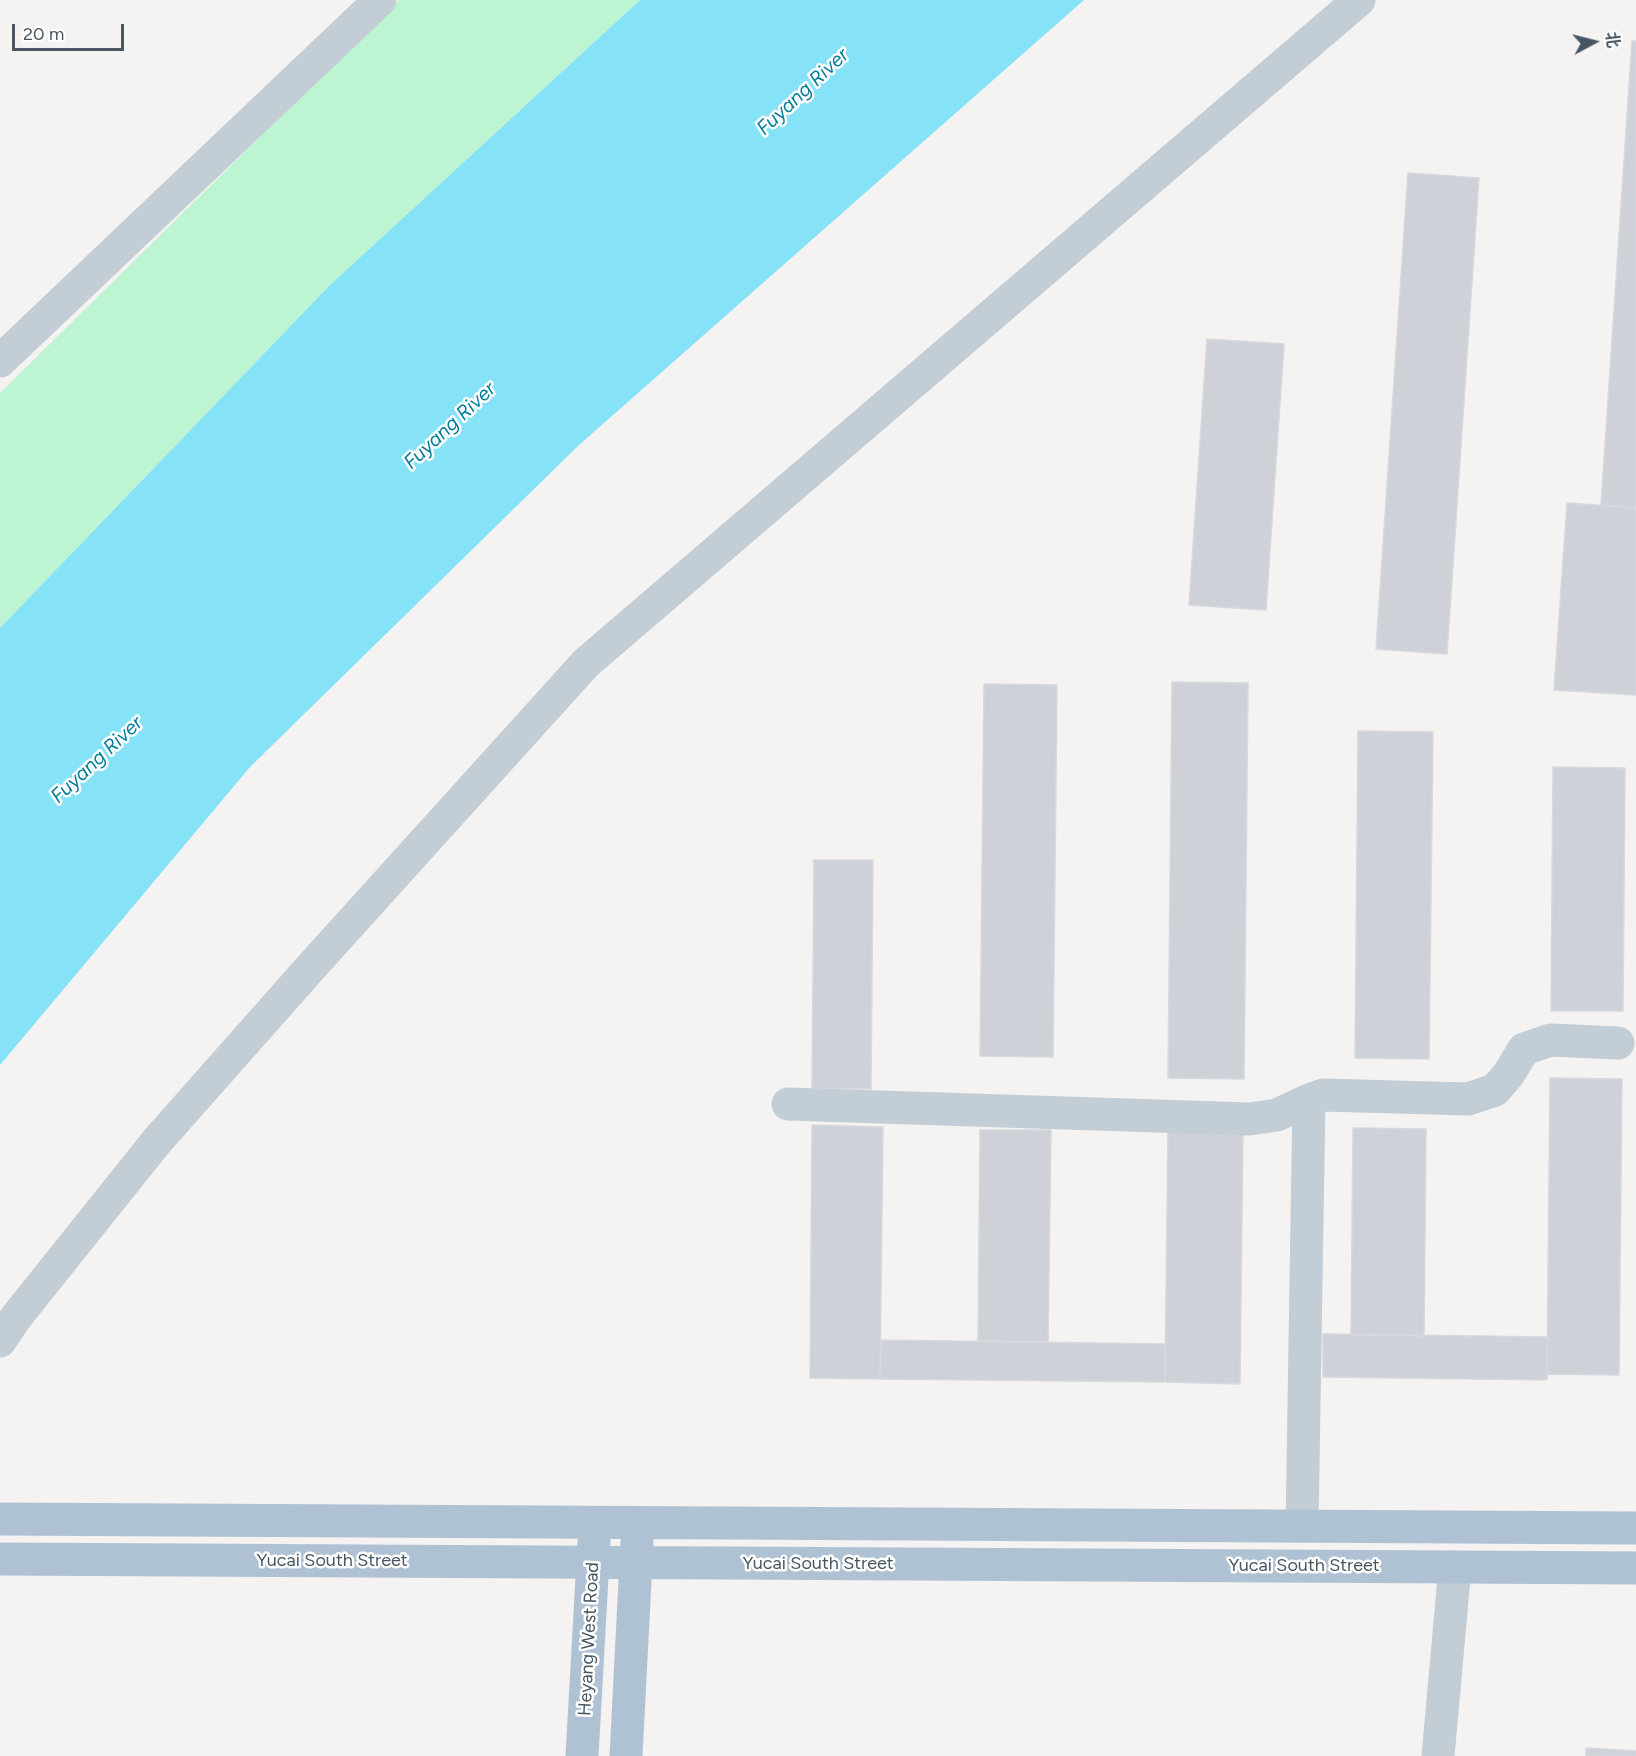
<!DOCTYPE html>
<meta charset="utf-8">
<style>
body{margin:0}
#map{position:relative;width:1636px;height:1756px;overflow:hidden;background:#f5f2f2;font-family:Figtree,"Noto Sans SC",sans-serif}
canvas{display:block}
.north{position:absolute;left:1564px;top:12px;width:60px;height:60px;-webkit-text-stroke:4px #fff;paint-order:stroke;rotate:83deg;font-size:16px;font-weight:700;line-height:24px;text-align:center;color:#475662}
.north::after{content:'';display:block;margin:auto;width:21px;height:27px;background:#475662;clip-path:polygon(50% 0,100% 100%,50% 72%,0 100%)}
.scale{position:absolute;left:12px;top:24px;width:112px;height:27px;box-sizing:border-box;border:3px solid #475662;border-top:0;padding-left:8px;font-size:18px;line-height:21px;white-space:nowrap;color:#475662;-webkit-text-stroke:4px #fff;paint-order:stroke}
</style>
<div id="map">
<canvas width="1636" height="1756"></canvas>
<div class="north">北</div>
<div class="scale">20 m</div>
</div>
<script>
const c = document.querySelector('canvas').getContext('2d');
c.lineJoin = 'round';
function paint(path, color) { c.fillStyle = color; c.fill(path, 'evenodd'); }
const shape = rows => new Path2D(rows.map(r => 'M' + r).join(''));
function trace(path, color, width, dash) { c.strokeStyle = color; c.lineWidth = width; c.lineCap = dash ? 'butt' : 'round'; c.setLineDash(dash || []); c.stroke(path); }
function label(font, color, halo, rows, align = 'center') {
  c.font = font + ' Figtree,sans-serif'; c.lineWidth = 5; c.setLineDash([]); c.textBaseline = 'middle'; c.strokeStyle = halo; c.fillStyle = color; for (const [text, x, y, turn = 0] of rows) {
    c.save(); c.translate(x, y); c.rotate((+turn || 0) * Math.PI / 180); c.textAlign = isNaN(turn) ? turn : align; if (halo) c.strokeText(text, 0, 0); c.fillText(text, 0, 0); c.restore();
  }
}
const green = shape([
 [399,0,640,0,329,286,0,628,0,393]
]);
const water = shape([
 [640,0,1084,0,579,445,250,767,0,1065,0,628,329,286]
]);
const building = shape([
 [1632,41,1636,41,1636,508,1601,505,1632,41],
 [1408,173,1479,178,1447,654,1376,649,1408,173],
 [1207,339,1284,344,1266,610,1189,605,1207,339],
 [1567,503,1636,508,1636,695,1554,690,1567,503],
 [1172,682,1248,683,1244,1079,1168,1078,1172,682],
 [984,684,1057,685,1053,1057,980,1056,984,684],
 [1358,731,1433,732,1429,1059,1355,1058,1358,731],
 [1553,767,1625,768,1623,1011,1551,1011,1553,767],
 [814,860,873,860,871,1089,812,1088,814,860],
 [1550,1078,1622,1079,1619,1375,1547,1374,1550,1078],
 [812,1125,883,1127,880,1379,810,1378,812,1125],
 [1168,1128,1243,1129,1240,1384,1165,1382,1168,1128],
 [1353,1128,1426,1129,1424,1336,1351,1335,1353,1128],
 [980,1130,1051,1130,1048,1342,978,1341,980,1130],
 [1323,1334,1548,1337,1547,1380,1323,1377,1323,1334],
 [881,1340,1165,1344,1165,1382,880,1379,881,1340],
 [1586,1748,1636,1751,1636,1756,1586,1756,1586,1748]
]);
const minor = shape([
 [0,361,380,0],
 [788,1104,1250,1119,1277,1115,1309,1100,1323,1095,1468,1099,1495,1090,1508,1075,1524,1049,1551,1040,1618,1043],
 [0,1341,17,1316,157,1141,312,966,586,663,1359,0],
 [1302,1526,1309,1100],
 [1438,1756,1455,1567]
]);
const major = shape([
 [0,1519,1636,1528],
 [0,1559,1636,1568],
 [582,1756,594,1542],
 [626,1756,637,1542]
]);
const streetNames = [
 ["Yucai South Street",332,1561],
 ["Yucai South Street",818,1564],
 ["Yucai South Street",1304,1566],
 ["Heyang West Road",589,1639,-87]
];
const waterNames = [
 ["Fuyang River",803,92,-43],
 ["Fuyang River",450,426,-43],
 ["Fuyang River",97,760,-43]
];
paint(green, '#bdf5d2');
paint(water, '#86e2f7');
paint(building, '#ced1d8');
trace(building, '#d6d8de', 1.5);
trace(minor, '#c2cdd5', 33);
trace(major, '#afc2d3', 33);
label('18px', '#475662', '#fff', streetNames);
label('italic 20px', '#037e9a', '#fff', waterNames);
</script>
